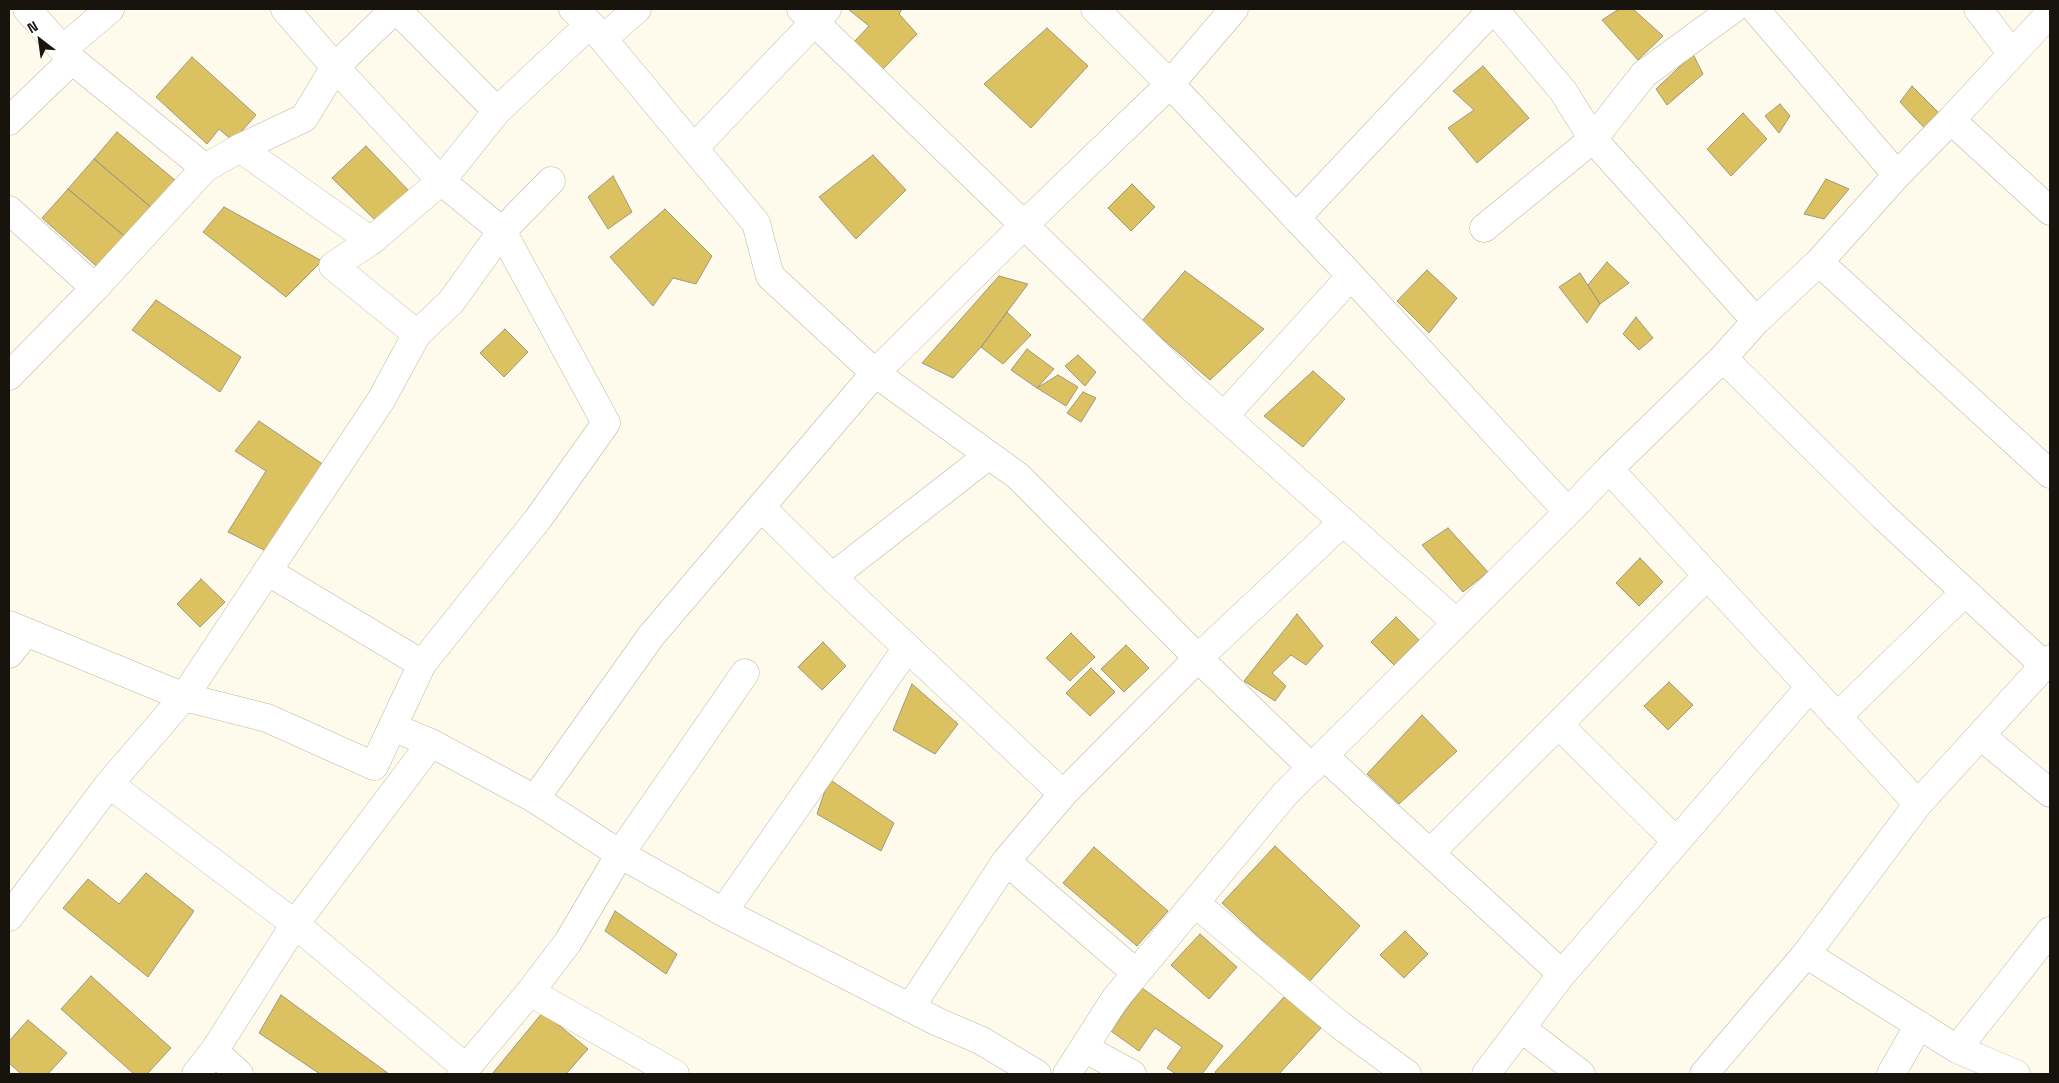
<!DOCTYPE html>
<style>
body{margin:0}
#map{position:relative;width:2059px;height:1083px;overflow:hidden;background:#fefaec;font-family:"Space Grotesk",sans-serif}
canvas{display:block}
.frame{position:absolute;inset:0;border:10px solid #16140c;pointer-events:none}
.north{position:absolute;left:15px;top:15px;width:50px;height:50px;-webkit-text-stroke:4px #fff;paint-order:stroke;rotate:330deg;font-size:14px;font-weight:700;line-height:20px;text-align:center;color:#16140c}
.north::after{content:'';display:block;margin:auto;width:18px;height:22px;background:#16140c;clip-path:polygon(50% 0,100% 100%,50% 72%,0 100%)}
</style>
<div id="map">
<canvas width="2059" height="1083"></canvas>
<div class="frame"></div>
<div class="north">N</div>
</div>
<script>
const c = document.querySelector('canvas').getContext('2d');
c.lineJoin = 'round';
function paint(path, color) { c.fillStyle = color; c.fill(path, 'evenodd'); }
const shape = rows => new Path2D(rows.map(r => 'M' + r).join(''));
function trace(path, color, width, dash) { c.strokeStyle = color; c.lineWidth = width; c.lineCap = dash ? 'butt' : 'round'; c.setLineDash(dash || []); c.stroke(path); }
const building = shape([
 [848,9,902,9,899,14,917,34,882,70,852,44,869,26,848,9],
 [1619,9,1633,9,1663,36,1638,60,1602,20,1619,9],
 [1047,28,1088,66,1031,128,984,84,1047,28],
 [1693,54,1703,74,1667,105,1656,89,1693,54],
 [192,57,256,115,233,141,219,129,207,144,156,97,192,57],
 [1483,66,1529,118,1477,163,1448,128,1474,110,1453,91,1483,66],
 [1912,86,1941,115,1930,134,1900,102,1912,86],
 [1780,104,1790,116,1779,133,1765,116,1780,104],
 [1743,113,1767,139,1731,176,1707,149,1743,113],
 [117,132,175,180,152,208,94,159,117,132],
 [366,146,410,192,376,221,332,178,366,146],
 [873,155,906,190,856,239,819,197,873,155],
 [94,159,152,208,128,239,68,189,94,159],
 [613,176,632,212,608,229,588,197,613,176],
 [1826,179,1849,189,1824,219,1804,214,1826,179],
 [1132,184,1155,207,1131,231,1108,208,1132,184],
 [68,189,128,239,102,271,42,218,68,189],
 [224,207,322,261,286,297,203,232,224,207],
 [665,209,712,256,696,284,673,278,653,306,610,257,665,209],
 [1607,262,1629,283,1600,304,1588,285,1607,262],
 [1427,270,1457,298,1429,333,1397,301,1427,270],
 [1185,271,1264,329,1210,380,1142,321,1185,271],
 [1580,273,1600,304,1587,323,1559,287,1580,273],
 [999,276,1028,284,981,347,953,378,922,363,999,276],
 [156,300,241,357,220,392,132,330,156,300],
 [1007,312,1031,335,1003,364,981,347,1007,312],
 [1636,317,1653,338,1639,350,1623,334,1636,317],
 [505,329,528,352,504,377,480,353,505,329],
 [1027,349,1054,369,1037,388,1011,370,1027,349],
 [1078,355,1096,372,1085,386,1065,366,1078,355],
 [1313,371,1345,399,1303,447,1264,416,1313,371],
 [1058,375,1078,387,1066,406,1037,388,1058,375],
 [1083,392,1096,398,1081,422,1067,413,1083,392],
 [259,421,327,467,268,552,228,532,266,471,235,451,259,421],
 [1448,528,1488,572,1463,592,1422,545,1448,528],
 [1640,558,1663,582,1639,606,1616,583,1640,558],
 [201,579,225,602,200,627,177,604,201,579],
 [1297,614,1323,646,1306,665,1291,655,1272,673,1286,686,1275,701,1244,681,1297,614],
 [1396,617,1419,640,1394,665,1371,642,1396,617],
 [1071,633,1095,657,1070,681,1046,658,1071,633],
 [823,642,846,666,822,690,798,667,823,642],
 [1126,645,1149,668,1124,692,1101,669,1126,645],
 [1091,668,1115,692,1090,716,1066,693,1091,668],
 [1669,682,1693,705,1668,730,1644,706,1669,682],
 [912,684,958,724,935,754,893,730,912,684],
 [1422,715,1457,751,1399,804,1367,774,1422,715],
 [829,779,894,823,881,851,817,814,829,779],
 [1275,846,1360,926,1308,983,1222,903,1275,846],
 [1094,847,1168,911,1137,946,1063,883,1094,847],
 [146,873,194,911,148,977,63,908,88,879,119,904,146,873],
 [615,911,677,954,666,974,605,931,615,911],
 [1405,931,1428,954,1404,978,1380,955,1405,931],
 [1200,934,1237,967,1209,999,1171,965,1200,934],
 [91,976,171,1048,147,1074,134,1074,61,1009,91,976],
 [1142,988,1223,1046,1202,1074,1176,1074,1167,1068,1182,1047,1155,1028,1139,1051,1111,1031,1142,988],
 [281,995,389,1074,320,1074,259,1033,281,995],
 [1285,996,1321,1028,1279,1074,1217,1074,1215,1072,1285,996],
 [543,1012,588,1049,566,1074,492,1074,543,1012],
 [28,1020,67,1053,48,1074,21,1074,9,1063,9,1041,28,1020]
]);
const minor = shape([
 [27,9,72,60,205,168],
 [396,9,497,111],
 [573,9,590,24,603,39,756,223,770,276,875,373,1018,476,1198,658,1312,768],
 [801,9,1190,386,1457,623],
 [1095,9,1170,84,1351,276,1568,512],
 [1494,9,1563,91,1593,139,1756,321],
 [1755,9,1897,175],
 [1978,9,2012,54],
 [603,39,637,9],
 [63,49,110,9],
 [1951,120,2050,211],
 [9,121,72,60],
 [240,148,371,241],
 [694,148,827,9],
 [9,210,95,288],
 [1296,218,1493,9],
 [1484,228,1593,139,1644,74,1733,9],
 [1819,262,2050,474],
 [417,334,333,266,371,241,441,181,497,111,590,24],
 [1723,358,1883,516,2045,666],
 [9,376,95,288,205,168,240,148,304,118,335,67,395,9],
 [1224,416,1351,276],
 [1609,469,1918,804],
 [762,508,832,577,1063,794],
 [267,571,422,664],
 [832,577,989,455],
 [9,625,184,697,267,718,374,766,422,664,538,519,606,423,502,231,441,181,335,67,285,9],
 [9,654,27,632],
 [1837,717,1965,592],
 [1559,725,1676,841],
 [392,727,431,743,535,799,620,854,723,912,936,1021,982,1041,1037,1074],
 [1981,736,2050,793],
 [1324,756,1562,974],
 [109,784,295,924,466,1068],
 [535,799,651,636,875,373,1024,225,1170,84,1234,9],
 [1430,853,1707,576],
 [1006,861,1136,973],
 [1195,903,1340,1025,1407,1074],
 [723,912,907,648],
 [9,917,109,784,184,697,381,400,417,334,451,302,502,231,551,181],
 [1806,954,1957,1049,2016,1074],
 [530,992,675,1074],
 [910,1008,1006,861,1063,794,1198,658,1343,522],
 [1521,1028,1581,1074],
 [1084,1048,1132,1074],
 [1957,1049,2050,931],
 [214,1051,239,1074],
 [196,1074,214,1051,295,924,431,743],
 [461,1074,530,992,568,942,620,854,745,673],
 [1067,1074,1115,999,1285,794,1568,512,1609,469,1723,358,1756,321,1819,262,1897,175,1951,120,2050,13],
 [1486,1074,1562,974,1810,687],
 [1704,1074,1806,954,1918,804,2050,659],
 [1891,1074,1919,1025]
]);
paint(building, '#dcc160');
trace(building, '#9e9882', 1);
trace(minor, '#bfb9a2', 29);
trace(minor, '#fff', 28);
</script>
